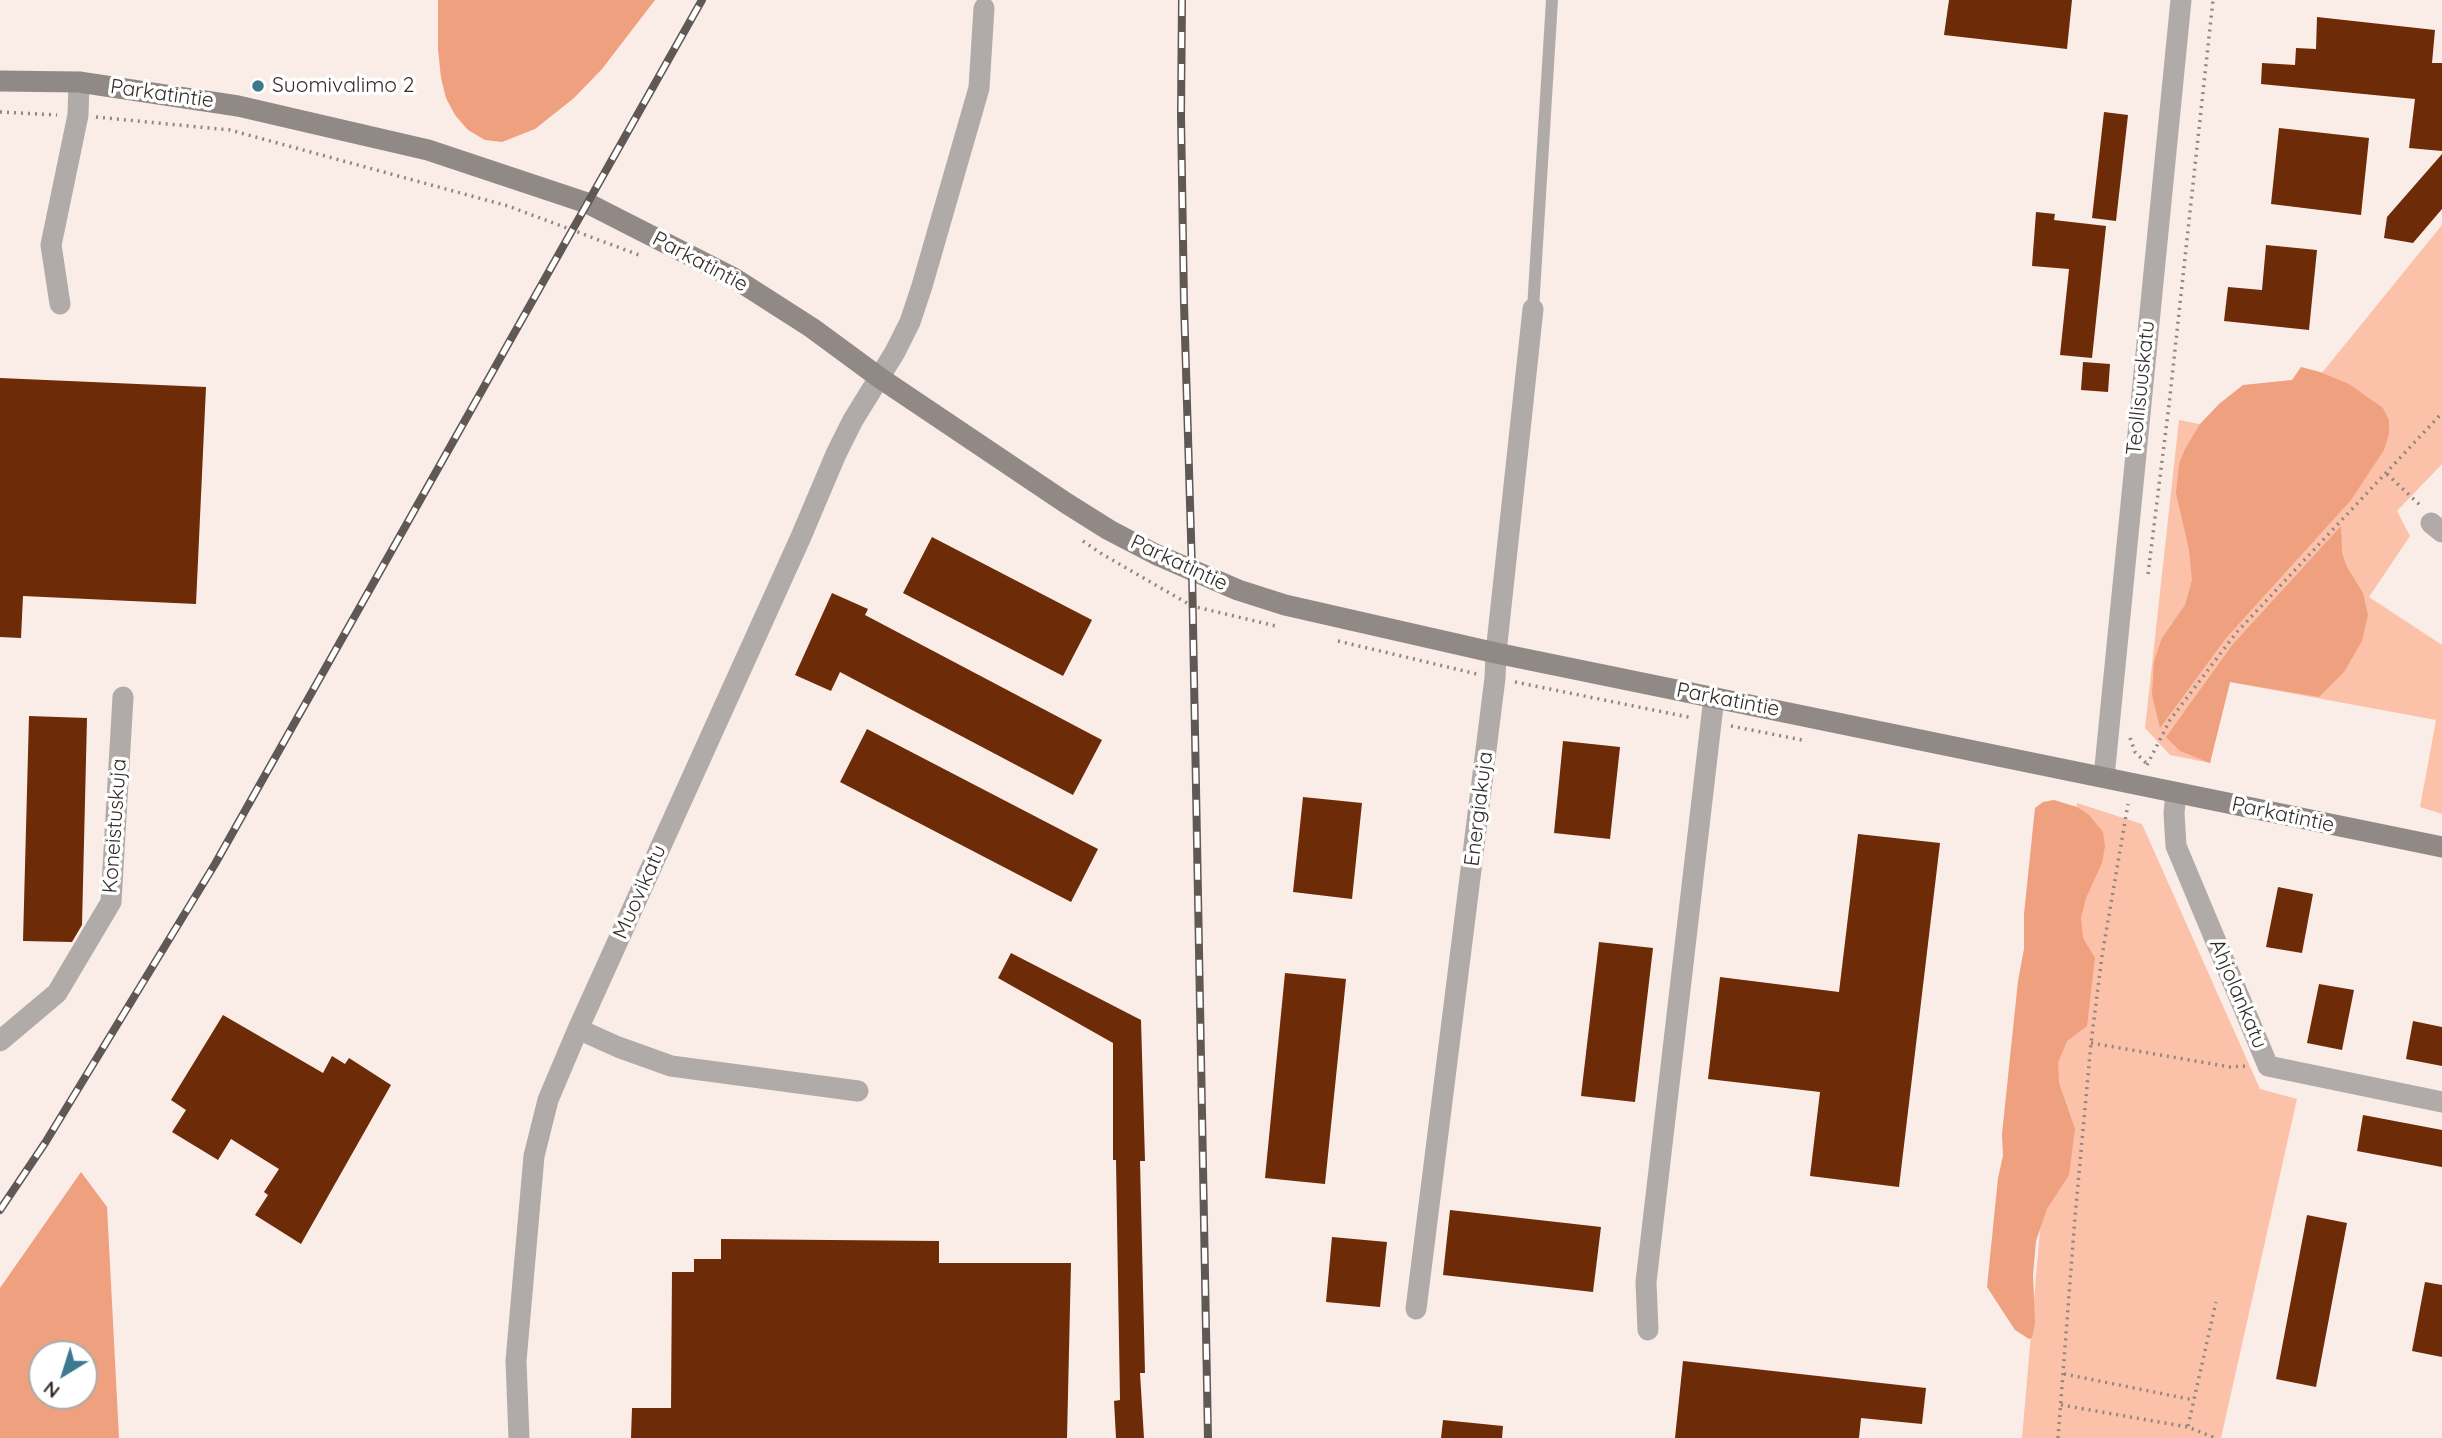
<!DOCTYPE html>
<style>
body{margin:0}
#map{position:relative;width:2442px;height:1438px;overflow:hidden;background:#faece6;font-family:Quicksand,sans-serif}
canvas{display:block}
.north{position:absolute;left:28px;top:1340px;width:70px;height:70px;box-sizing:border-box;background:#fff;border:2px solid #adabaa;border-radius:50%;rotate:218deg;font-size:19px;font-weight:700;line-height:28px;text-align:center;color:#322d2b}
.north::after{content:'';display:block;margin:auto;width:24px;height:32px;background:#3b798f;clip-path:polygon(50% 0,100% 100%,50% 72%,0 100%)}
</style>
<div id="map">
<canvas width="2442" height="1438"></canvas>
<div class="north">N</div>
</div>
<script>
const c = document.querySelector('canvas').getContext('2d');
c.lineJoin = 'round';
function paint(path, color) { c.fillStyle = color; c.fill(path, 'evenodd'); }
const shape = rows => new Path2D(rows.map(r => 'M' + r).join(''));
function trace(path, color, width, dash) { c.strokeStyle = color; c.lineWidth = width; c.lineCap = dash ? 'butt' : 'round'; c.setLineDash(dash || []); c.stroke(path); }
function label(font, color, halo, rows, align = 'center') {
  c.font = font + ' Quicksand,sans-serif'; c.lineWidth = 7; c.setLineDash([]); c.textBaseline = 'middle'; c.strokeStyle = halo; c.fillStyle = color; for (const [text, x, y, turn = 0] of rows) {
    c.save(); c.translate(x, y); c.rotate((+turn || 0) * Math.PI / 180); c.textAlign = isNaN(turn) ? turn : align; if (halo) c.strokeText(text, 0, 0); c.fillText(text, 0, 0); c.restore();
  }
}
const green = shape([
 [2442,225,2442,464,2397,511,2410,536,2369,597,2442,645,2442,814,2420,807,2436,720,2230,682,2210,763,2170,755,2145,728,2179,420,2269,438],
 [2077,803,2142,824,2260,1089,2297,1099,2221,1438,2022,1438]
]);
const forest = shape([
 [438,0,655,0,602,69,574,98,535,129,502,142,485,140,468,130,455,115,446,98,441,78,438,49],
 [2301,367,2320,372,2349,384,2383,408,2389,420,2389,434,2384,450,2351,500,2226,638,2160,728,2152,695,2154,661,2162,638,2185,605,2192,580,2189,550,2176,493,2179,464,2185,449,2200,424,2219,404,2243,385,2292,380],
 [2341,526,2342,553,2347,567,2363,593,2368,615,2362,641,2344,672,2319,697,2230,682,2210,763,2180,751,2166,737,2233,644],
 [2054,800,2077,807,2089,815,2103,832,2105,846,2102,863,2086,898,2081,918,2083,938,2095,958,2087,1026,2067,1041,2058,1063,2059,1083,2075,1129,2069,1175,2047,1209,2036,1241,2033,1275,2035,1323,2032,1338,2029,1339,2015,1330,1987,1287,1998,1178,2003,1156,2002,1134,2018,981,2024,949,2024,914,2035,808,2043,802],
 [81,1172,107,1207,119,1438,0,1438,0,1288],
 [42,1354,84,1354,84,1396,42,1396]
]);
const building = shape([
 [1949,0,2072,0,2067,49,1944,35],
 [2317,17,2435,30,2432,63,2442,63,2442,151,2409,148,2415,99,2261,84,2262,63,2295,65,2296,48,2316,49],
 [2104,112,2128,115,2116,221,2092,218],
 [2279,128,2369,138,2361,215,2271,204],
 [2442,154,2442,209,2413,243,2384,238,2387,217],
 [2036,212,2055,214,2054,220,2106,226,2092,358,2060,355,2069,269,2032,266],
 [2266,245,2317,250,2309,330,2224,321,2228,287,2262,290],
 [2083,362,2110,364,2108,392,2081,390],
 [0,378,206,387,196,604,23,596,21,638,0,637],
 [932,537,1092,620,1063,676,903,593],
 [832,593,868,609,865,615,1102,740,1073,795,840,672,831,691,795,675],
 [29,716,87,718,82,925,72,942,23,941],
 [867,729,1098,849,1071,902,840,782],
 [1563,741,1620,747,1610,839,1554,833],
 [1303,797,1362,803,1352,899,1293,892],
 [1858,834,1940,843,1899,1187,1810,1176,1820,1092,1708,1079,1720,977,1839,992],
 [2278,887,2313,894,2302,953,2266,947],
 [1599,942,1653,948,1635,1102,1581,1096],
 [1011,953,1141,1020,1145,1161,1140,1161,1145,1373,1140,1373,1144,1438,1116,1438,1114,1401,1120,1400,1116,1160,1113,1160,1113,1043,998,978],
 [1285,973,1346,979,1325,1184,1265,1178],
 [2319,984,2354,990,2342,1050,2307,1043],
 [223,1015,323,1073,332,1056,345,1064,349,1058,391,1085,301,1244,255,1215,268,1195,264,1192,279,1169,231,1139,218,1160,172,1132,186,1110,171,1100],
 [2413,1021,2442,1027,2442,1066,2406,1059],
 [2363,1115,2442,1130,2442,1167,2357,1151],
 [1450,1210,1601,1227,1593,1292,1443,1275],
 [2307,1215,2347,1223,2316,1387,2276,1379],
 [1332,1237,1387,1242,1380,1307,1326,1302],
 [721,1239,939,1241,939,1263,1071,1263,1067,1438,631,1438,632,1408,671,1408,672,1272,694,1272,694,1259,721,1259],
 [2425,1282,2442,1285,2442,1357,2412,1351],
 [1683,1361,1926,1388,1922,1424,1861,1418,1859,1438,1675,1438],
 [1443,1420,1503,1426,1502,1438,1441,1438]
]);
const path = shape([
 [0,112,57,115],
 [96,117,230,130,508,206,639,255],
 [2387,474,2421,506],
 [1083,541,1102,554,1192,606,1276,626],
 [2148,574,2169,405,2213,0],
 [1338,641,1477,674],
 [1515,682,1693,718],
 [1731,726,1802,740],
 [2130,738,2135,752,2146,763],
 [2147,765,2170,720,2236,633,2442,413],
 [2091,1043,2230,1067,2245,1066],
 [2064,1374,2194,1400],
 [2061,1405,2188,1427,2215,1438],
 [2188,1426,2216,1302],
 [2058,1438,2075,1217,2091,1043,2102,956,2128,804]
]);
const lane = shape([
 [1533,309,1552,0]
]);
const street = shape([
 [60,304,51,245,78,115,79,82],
 [2431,523,2442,532],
 [2104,777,2181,0],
 [2176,793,2174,813,2176,846,2268,1066,2442,1102],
 [578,1029,618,1047,671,1066,858,1091],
 [0,1041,57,993,111,902,123,697],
 [1416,1309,1495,678,1496,653,1533,309],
 [1648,1330,1646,1282,1714,697],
 [519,1438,516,1361,534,1156,548,1100,578,1029,800,539,836,454,853,420,895,352,910,322,922,286,979,88,984,8]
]);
const secondary = shape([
 [0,81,79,82,238,106,428,150,587,203,734,278,812,328,880,378,1066,503,1109,530,1155,554,1238,590,1285,605,1496,653,2442,847]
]);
const rail = shape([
 [1182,0,1181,115,1184,303,1192,570,1208,1438],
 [0,1210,45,1143,215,864,702,0]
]);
const markers = [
 [258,86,7,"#3b798f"]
];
const poiNames = [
 ["Suomivalimo 2",272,86]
];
const streetNames = [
 ["Parkatintie",162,94,8],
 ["Parkatintie",700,262,28],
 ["Teollisuuskatu",2141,388,-84],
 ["Parkatintie",1179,563,25],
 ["Parkatintie",1728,700,11],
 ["Energiakuja",1479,809,-83],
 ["Parkatintie",2283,815,12],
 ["Koneistuskuja",115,826,-86],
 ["Muovikatu",640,892,-66],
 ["Ahjolankatu",2238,994,67]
];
paint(green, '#fcc2a9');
paint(forest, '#eea07f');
paint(building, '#6d2b07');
trace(path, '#8f8682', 3.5, [2, 5]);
trace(lane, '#b0aaa8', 12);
trace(street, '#b0aaa8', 21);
trace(secondary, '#918985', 21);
trace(rail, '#5f5855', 8);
trace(rail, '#fff', 5, [16]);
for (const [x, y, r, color] of markers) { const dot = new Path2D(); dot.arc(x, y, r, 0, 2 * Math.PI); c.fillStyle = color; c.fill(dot); trace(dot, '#fff', 2.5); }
label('21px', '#322d2b', '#fff', poiNames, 'left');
label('21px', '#322d2b', '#fff', streetNames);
</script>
